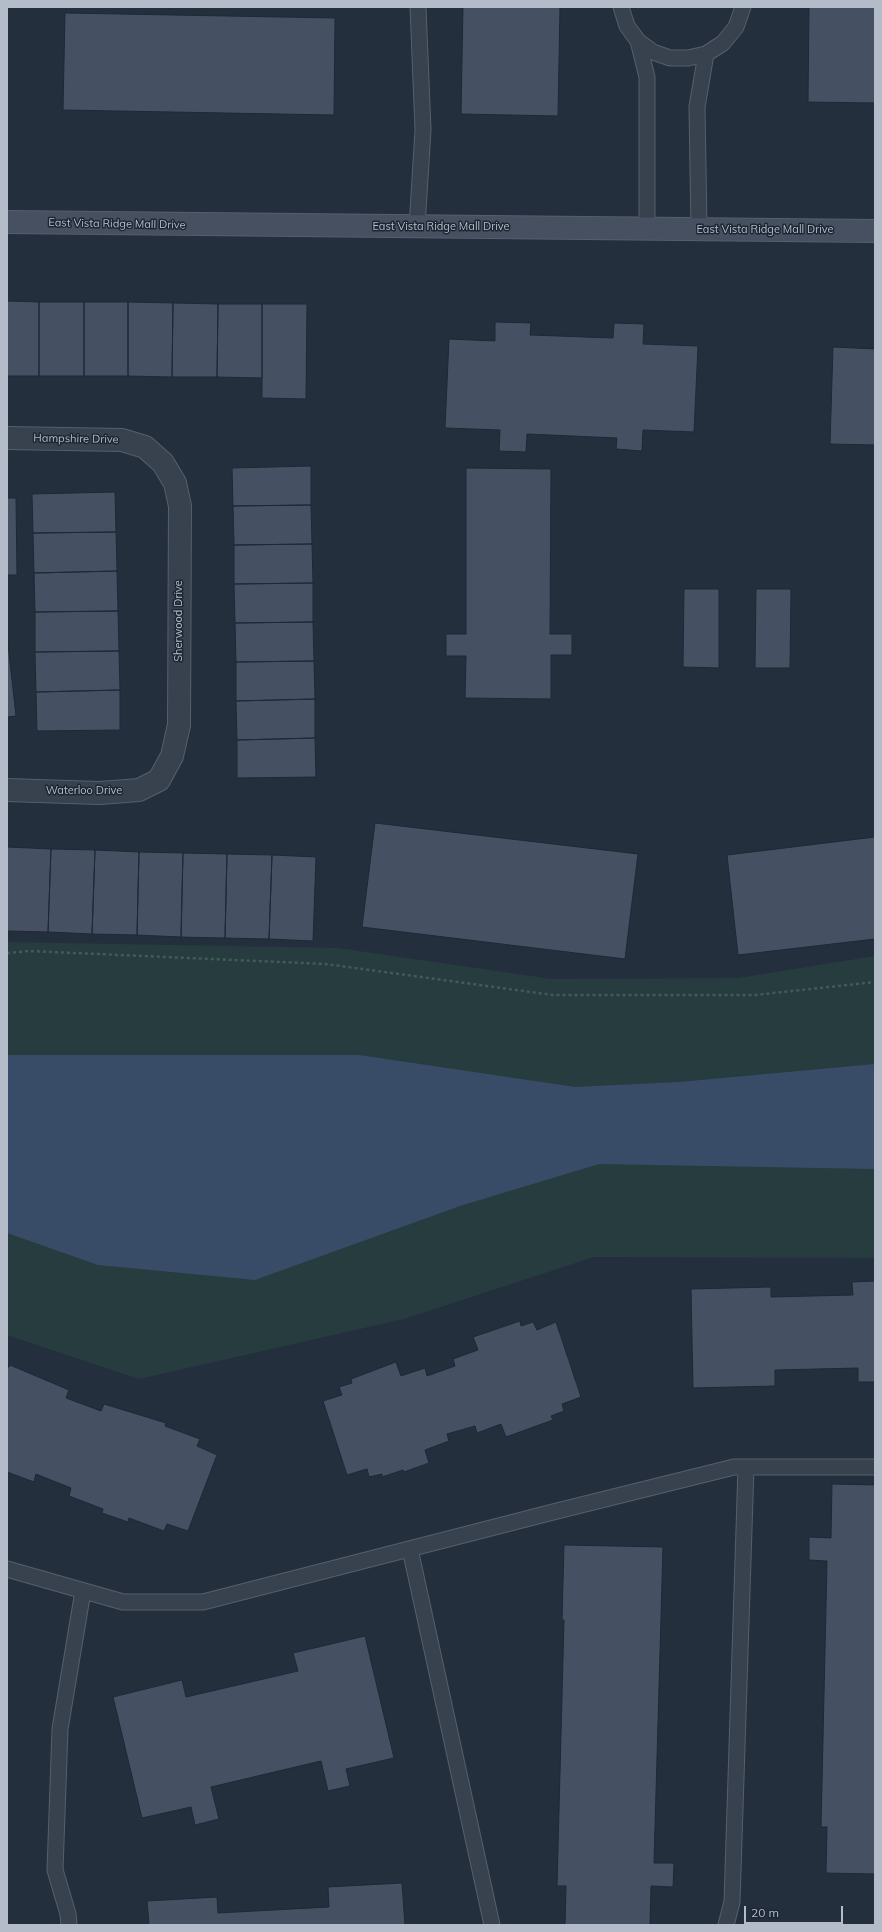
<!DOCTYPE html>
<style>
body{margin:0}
#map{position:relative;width:882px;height:1932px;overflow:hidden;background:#242f3e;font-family:Mulish,sans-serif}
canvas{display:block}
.frame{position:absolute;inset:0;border:8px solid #b4bcc9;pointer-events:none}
.scale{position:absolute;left:744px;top:1906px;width:99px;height:18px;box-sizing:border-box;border:2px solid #b4bcc9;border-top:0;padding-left:5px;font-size:12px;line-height:14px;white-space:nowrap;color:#b4bcc9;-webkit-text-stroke:3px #1d2633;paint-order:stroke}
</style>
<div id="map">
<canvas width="882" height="1932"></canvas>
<div class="frame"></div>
<div class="scale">20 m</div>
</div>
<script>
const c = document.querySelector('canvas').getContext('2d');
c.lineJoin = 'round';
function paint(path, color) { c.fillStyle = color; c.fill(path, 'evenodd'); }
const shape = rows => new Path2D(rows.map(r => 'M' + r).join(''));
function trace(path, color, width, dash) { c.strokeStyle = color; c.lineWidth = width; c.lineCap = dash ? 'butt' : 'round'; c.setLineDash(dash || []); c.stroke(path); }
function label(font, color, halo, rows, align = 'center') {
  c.font = font + ' Mulish,sans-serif'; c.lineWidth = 3; c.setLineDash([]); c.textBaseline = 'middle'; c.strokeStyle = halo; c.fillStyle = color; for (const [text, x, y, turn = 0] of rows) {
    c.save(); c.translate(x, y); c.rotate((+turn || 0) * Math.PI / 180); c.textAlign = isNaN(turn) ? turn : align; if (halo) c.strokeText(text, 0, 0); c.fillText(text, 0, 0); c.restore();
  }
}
const green = shape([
 [7,942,338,948,552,979,738,978,875,956,875,1258,594,1257,404,1319,139,1379,7,1335]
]);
const water = shape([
 [7,1055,359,1055,575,1087,679,1082,875,1064,875,1169,599,1164,460,1206,255,1280,98,1265,7,1233]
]);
const building = shape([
 [463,7,560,7,558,116,461,114,463,7],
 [809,7,875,7,875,103,808,102,809,7],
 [65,13,335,18,334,115,63,110,65,13],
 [7,301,39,302,39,376,7,376,7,301],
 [39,302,84,302,84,376,39,376,39,302],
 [84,302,128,302,128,376,84,376,84,302],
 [128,302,173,303,172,377,128,376,128,302],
 [173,303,218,304,217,377,172,377,173,303],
 [218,304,262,304,262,378,217,377,218,304],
 [262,304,307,304,306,399,262,398,262,304],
 [495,322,531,323,530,335,613,338,614,323,644,324,643,344,698,346,694,432,643,430,642,451,616,449,617,438,527,434,526,452,499,451,500,430,445,428,449,339,495,341,495,322],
 [833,347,875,349,875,445,830,444,833,347],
 [311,466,311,505,233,506,232,468,311,466],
 [466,468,551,469,550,634,572,634,572,655,551,655,551,699,465,698,466,656,446,656,446,634,466,634,466,468],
 [115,492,116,532,33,533,32,494,115,492],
 [7,498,16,498,17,575,7,575,7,498],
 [311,505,312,544,234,545,233,506,311,505],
 [116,532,117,571,34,573,33,533,116,532],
 [312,544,313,583,234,584,234,545,312,544],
 [117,571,118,611,35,612,34,573,117,571],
 [313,583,313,622,235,623,234,584,313,583],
 [684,589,719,589,719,668,683,667,684,589],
 [756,589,791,589,790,668,755,668,756,589],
 [118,611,119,651,35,652,35,612,118,611],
 [313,622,314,661,236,662,235,623,313,622],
 [7,635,16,716,7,717,7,635],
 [119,651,120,690,36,692,35,652,119,651],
 [314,661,315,699,236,701,236,662,314,661],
 [120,690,120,730,37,731,36,692,120,690],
 [315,699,315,738,237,740,236,701,315,699],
 [315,738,316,777,237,778,237,740,315,738],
 [375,823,638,854,625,959,362,927,375,823],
 [875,837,875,939,738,955,727,855,875,837],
 [7,847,51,849,48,932,7,931,7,847],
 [51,849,95,850,92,934,48,932,51,849],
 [95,850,139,852,137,935,92,934,95,850],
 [139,852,183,853,181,937,137,935,139,852],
 [183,853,227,854,225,938,181,937,183,853],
 [227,854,272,855,269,939,225,938,227,854],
 [272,855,316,857,313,941,269,939,272,855],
 [875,1281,875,1382,858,1382,858,1368,775,1370,775,1386,693,1388,691,1289,771,1287,771,1297,853,1295,852,1282,875,1281],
 [520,1321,521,1326,533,1322,537,1330,556,1322,581,1397,562,1404,564,1411,551,1416,553,1420,506,1437,501,1424,477,1433,475,1426,447,1434,449,1441,425,1450,429,1463,404,1472,403,1470,382,1477,382,1474,369,1477,367,1469,347,1475,323,1401,342,1395,339,1387,352,1383,351,1379,396,1362,401,1376,425,1368,427,1376,455,1366,453,1359,478,1350,473,1337,520,1321],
 [10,1365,69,1390,66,1398,101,1411,104,1404,166,1423,165,1426,200,1439,197,1446,217,1455,188,1531,167,1524,164,1531,129,1518,128,1522,102,1513,103,1509,69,1496,71,1488,36,1474,34,1482,7,1472,7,1367,9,1367,10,1365],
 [832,1484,875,1485,875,1874,826,1873,827,1827,821,1827,827,1561,809,1560,809,1537,831,1538,832,1484],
 [564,1545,663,1547,654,1863,674,1863,673,1887,651,1886,650,1925,565,1925,566,1886,557,1886,564,1620,562,1620,564,1545],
 [365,1636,394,1758,346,1769,350,1786,328,1791,321,1761,211,1787,219,1819,195,1825,191,1807,142,1818,113,1697,182,1680,186,1697,298,1671,293,1653,365,1636],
 [402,1883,405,1925,149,1925,147,1901,217,1897,218,1913,329,1907,328,1887,402,1883]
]);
const path = shape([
 [7,953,29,951,326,964,553,995,755,995,875,982]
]);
const service = shape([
 [621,7,627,26,638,41,653,52,670,58,688,58,706,54,723,43,736,27,743,7],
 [638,41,647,77,647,228],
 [417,227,423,130,418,7],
 [699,229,697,107,706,54],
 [410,1549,492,1925],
 [7,1569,123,1602,203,1602,557,1511,734,1467,875,1467],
 [69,1925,68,1914,55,1870,60,1729,83,1591],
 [726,1925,732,1902,746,1467]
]);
const minor = shape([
 [7,438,122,440,145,447,163,463,175,483,180,506,179,725,172,756,159,780,139,790,100,793,7,790]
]);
const secondary = shape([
 [7,222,875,231]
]);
const streetNames = [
 ["East Vista Ridge Mall Drive",117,224,1],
 ["East Vista Ridge Mall Drive",441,227],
 ["East Vista Ridge Mall Drive",765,230],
 ["Hampshire Drive",76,439,1],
 ["Sherwood Drive",179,621,-90],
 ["Waterloo Drive",84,791]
];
paint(green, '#263c3f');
paint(water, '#394c67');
paint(building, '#455162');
trace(building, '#1f2835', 1);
trace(service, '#565f6c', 17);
trace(minor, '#565f6c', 24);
trace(secondary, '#565f6c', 24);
trace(path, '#44595c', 2.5, [3, 3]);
trace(service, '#38414e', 15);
trace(minor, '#38414e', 22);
trace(secondary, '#465061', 22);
label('11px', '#b4bcc9', '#1d2633', streetNames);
</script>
